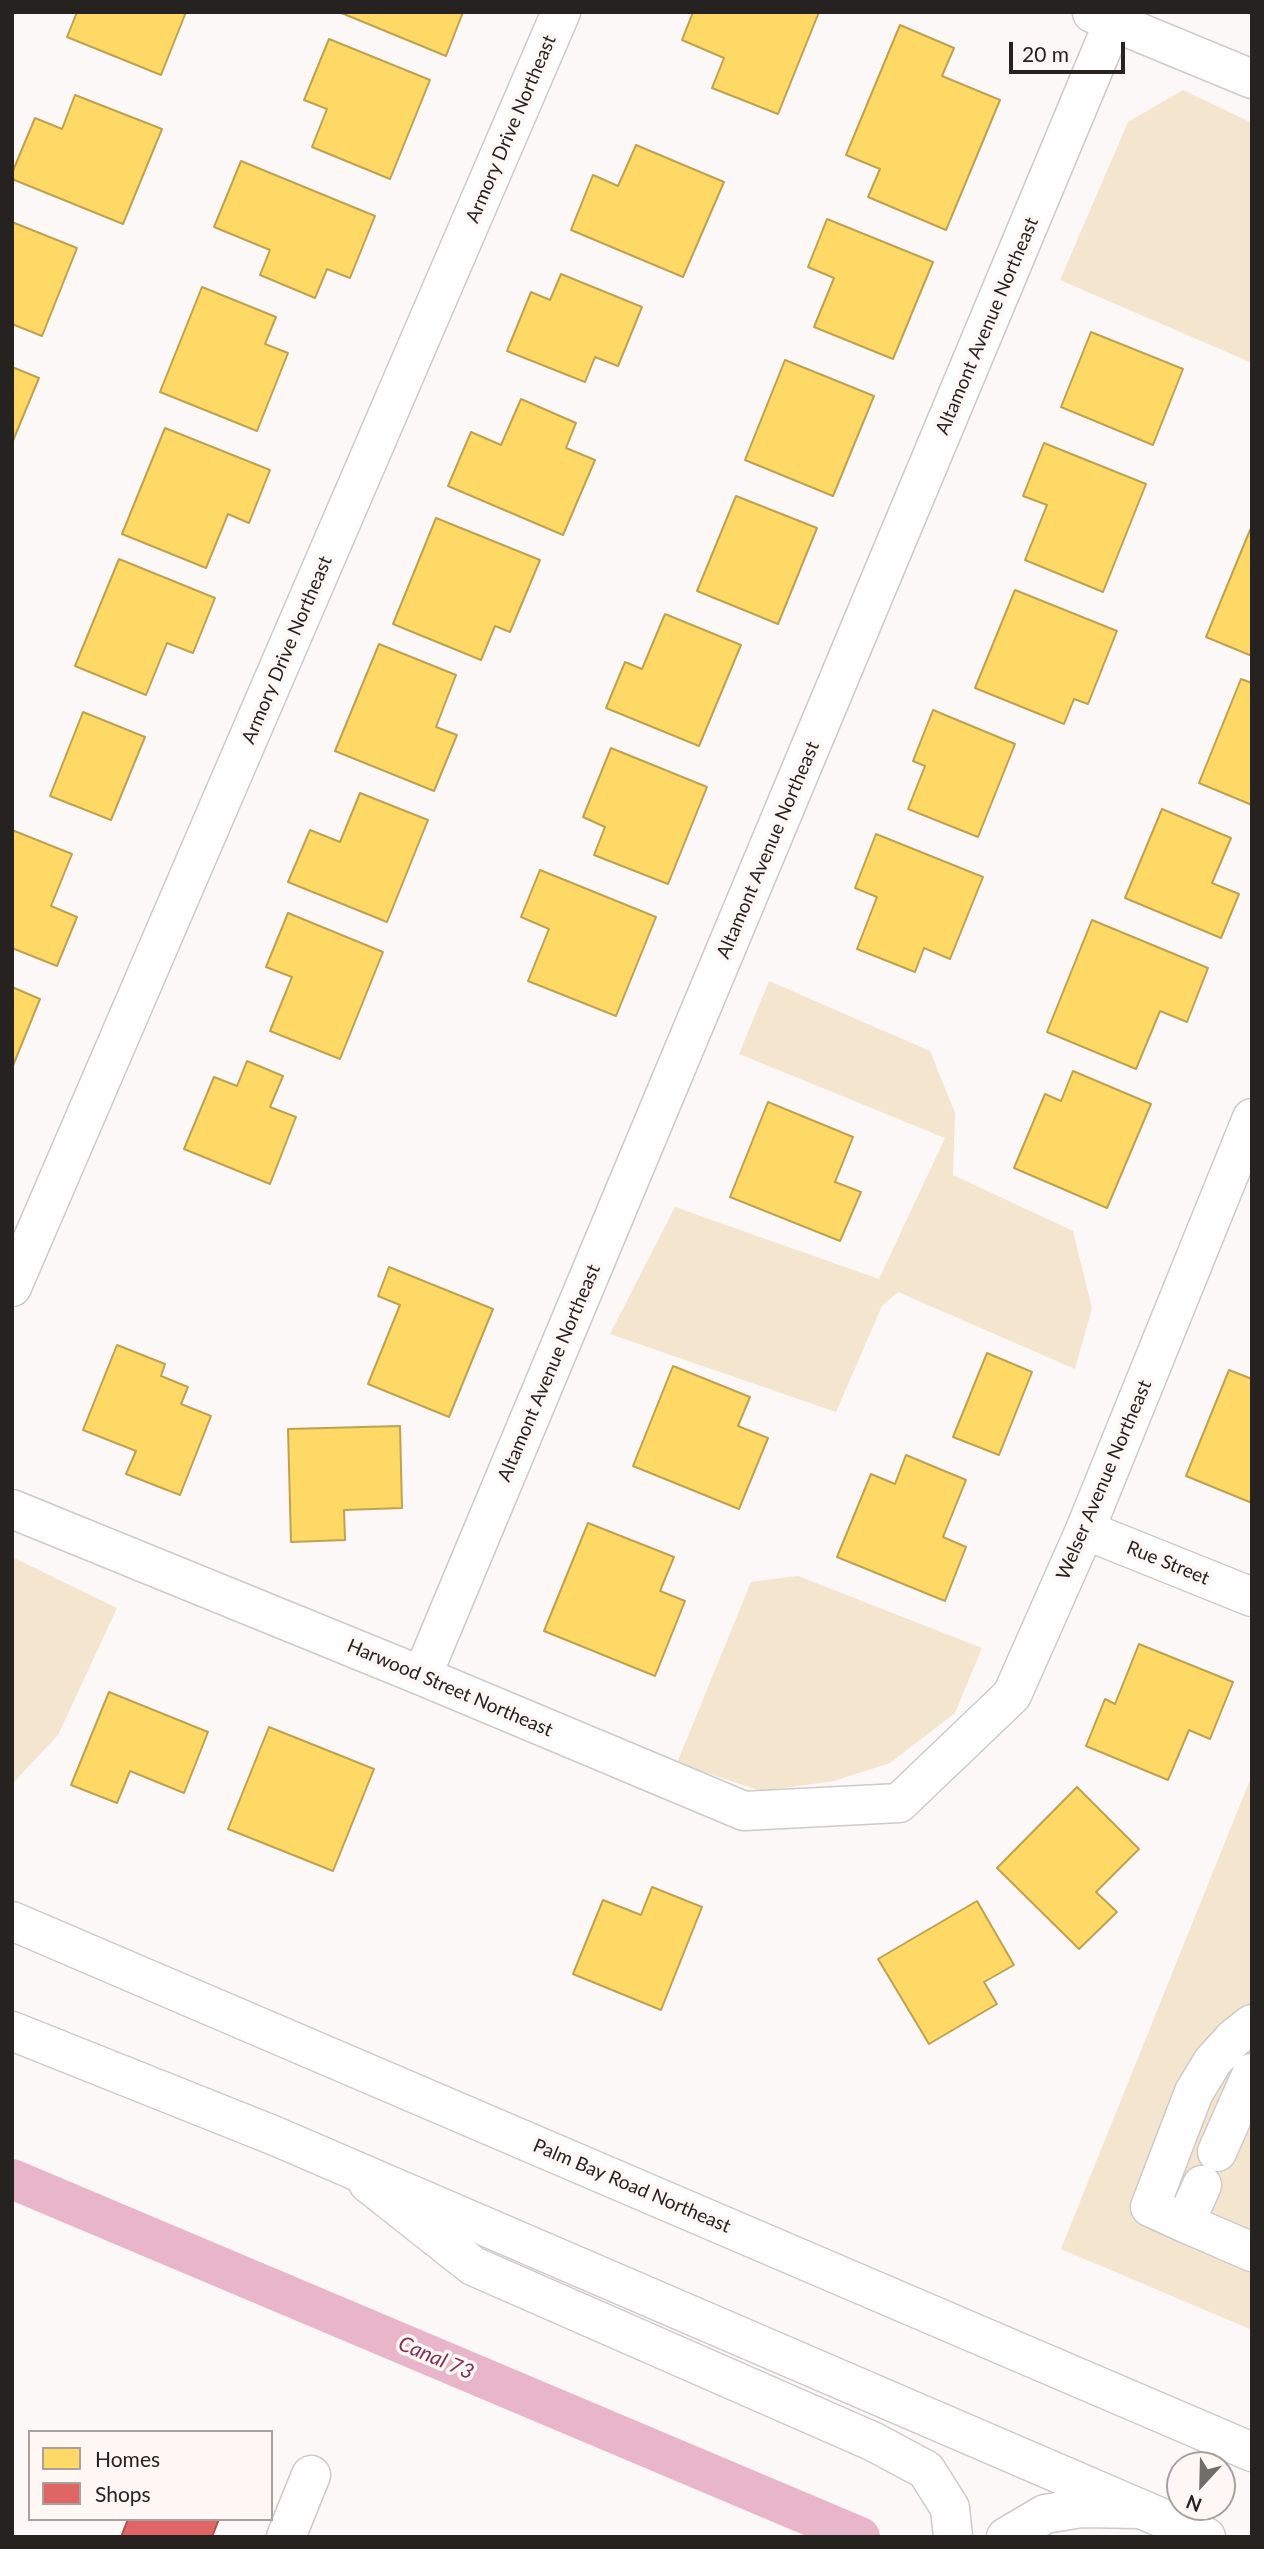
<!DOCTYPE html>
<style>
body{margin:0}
#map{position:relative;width:1264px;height:2549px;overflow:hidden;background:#fcf8f7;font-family:Lato,sans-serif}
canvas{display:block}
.frame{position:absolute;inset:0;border:14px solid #262220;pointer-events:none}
.legend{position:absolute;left:28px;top:2430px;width:245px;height:91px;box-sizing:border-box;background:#fff7f4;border:2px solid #a8a29f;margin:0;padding:9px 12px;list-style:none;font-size:21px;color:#262220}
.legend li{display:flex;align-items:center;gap:14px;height:35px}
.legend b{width:35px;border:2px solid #a8a29f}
.north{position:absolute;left:1166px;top:2451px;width:70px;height:70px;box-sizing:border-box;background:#fff7f4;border:2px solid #a8a29f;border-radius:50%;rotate:202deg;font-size:19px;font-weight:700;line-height:28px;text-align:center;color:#262220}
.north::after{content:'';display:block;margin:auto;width:24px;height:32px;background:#716d6b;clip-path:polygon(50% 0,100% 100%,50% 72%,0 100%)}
.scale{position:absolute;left:1009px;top:42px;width:116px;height:32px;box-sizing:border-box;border:4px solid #262220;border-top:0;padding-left:9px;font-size:21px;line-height:24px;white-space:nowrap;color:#262220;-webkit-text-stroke:5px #fff7f4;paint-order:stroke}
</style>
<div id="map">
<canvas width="1264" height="2549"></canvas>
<div class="frame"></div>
<ul class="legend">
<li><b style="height:19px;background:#ffd966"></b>Homes</li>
<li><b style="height:19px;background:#e06666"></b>Shops</li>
</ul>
<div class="north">N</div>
<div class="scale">20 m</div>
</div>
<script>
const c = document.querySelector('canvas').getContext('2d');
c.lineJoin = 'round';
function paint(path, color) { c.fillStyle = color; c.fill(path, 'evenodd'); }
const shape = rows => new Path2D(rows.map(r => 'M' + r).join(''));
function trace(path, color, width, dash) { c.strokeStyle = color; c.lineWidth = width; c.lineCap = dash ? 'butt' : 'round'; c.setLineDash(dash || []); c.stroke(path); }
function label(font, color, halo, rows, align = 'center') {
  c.font = font + ' Lato,sans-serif'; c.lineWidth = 7; c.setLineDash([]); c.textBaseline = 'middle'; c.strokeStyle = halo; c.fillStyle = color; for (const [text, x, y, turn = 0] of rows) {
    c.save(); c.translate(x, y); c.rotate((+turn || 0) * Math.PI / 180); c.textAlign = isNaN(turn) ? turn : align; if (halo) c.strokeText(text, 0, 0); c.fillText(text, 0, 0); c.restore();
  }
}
const green = shape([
 [1183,90,1252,123,1252,363,1060,280,1128,122],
 [769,981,930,1051,955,1113,953,1175,1073,1231,1092,1308,1075,1369,898,1292,882,1306,836,1412,610,1334,675,1207,879,1279,945,1138,739,1054],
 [12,1557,117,1608,58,1735,12,1784],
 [798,1576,982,1648,955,1713,890,1763,834,1781,761,1791,677,1763,751,1582],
 [1252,1775,1252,2330,1061,2249]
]);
const homes = shape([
 [77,12,186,12,161,75,67,37,77,12],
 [339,12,463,12,446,56,339,12],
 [693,12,819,12,778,114,712,88,724,58,682,40,693,12],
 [900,25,954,48,942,76,1000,100,946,230,868,197,880,169,846,155,900,25],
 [329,39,430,80,390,179,312,147,327,109,304,100,329,39],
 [75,95,162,129,123,224,12,179,12,173,35,118,62,129,75,95],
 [636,145,724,182,683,277,571,230,593,175,618,186,636,145],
 [241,161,375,216,350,278,327,269,315,298,260,275,270,250,214,227,241,161],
 [827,219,933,262,893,359,814,327,834,278,808,267,827,219],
 [12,222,77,248,42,336,12,324,12,222],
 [561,274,642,307,618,366,595,357,585,382,507,351,531,292,550,300,561,274],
 [202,287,276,317,265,344,288,353,257,431,160,392,202,287],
 [1091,332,1183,369,1153,445,1061,407,1091,332],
 [785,360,874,396,833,496,745,460,785,360],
 [12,367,39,378,12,443,12,367],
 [521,399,576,423,566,448,595,460,563,535,448,486,471,432,501,445,521,399],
 [165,428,270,470,249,523,228,514,206,568,122,534,165,428],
 [1044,443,1146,484,1103,592,1025,560,1047,505,1023,496,1044,443],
 [736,496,817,528,778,624,697,591,736,496],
 [436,518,540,560,510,632,495,626,481,660,393,624,436,518],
 [1250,530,1252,530,1252,656,1206,637,1250,530],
 [119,559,215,598,193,653,167,643,146,695,75,666,119,559],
 [1015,590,1117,631,1088,704,1074,699,1064,724,975,688,1015,590],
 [665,614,741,645,699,746,606,708,625,662,642,669,665,614],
 [379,644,456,675,436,727,457,735,434,791,335,751,379,644],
 [1241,679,1252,683,1252,805,1199,783,1241,679],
 [933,710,1015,744,978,837,908,809,925,766,913,761,933,710],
 [83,712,145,737,111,820,50,796,83,712],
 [611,748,707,787,668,884,594,855,605,827,583,817,611,748],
 [360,793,428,820,387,922,288,882,310,830,340,842,360,793],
 [1162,809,1231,838,1212,883,1239,894,1221,938,1125,898,1162,809],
 [12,830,72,854,51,906,77,917,57,966,12,948,12,830],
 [876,834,983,877,950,959,924,948,915,972,857,949,877,897,855,888,876,834],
 [540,870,656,917,616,1016,528,981,549,929,521,917,540,870],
 [288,913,383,952,340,1059,270,1031,292,977,266,967,288,913],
 [1092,920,1208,968,1187,1022,1160,1011,1136,1069,1047,1032,1092,920],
 [12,987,40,999,12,1068,12,987],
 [247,1061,283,1076,270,1107,296,1117,270,1184,184,1149,214,1077,237,1086,247,1061],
 [1073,1071,1151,1104,1107,1208,1014,1168,1045,1094,1061,1101,1073,1071],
 [768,1102,853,1137,835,1182,861,1192,840,1241,730,1197,768,1102],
 [389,1267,493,1309,449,1417,368,1384,400,1305,378,1296,389,1267],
 [117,1345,165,1364,161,1376,188,1387,181,1404,211,1416,180,1495,126,1474,136,1451,83,1430,117,1345],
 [987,1353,1032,1372,999,1455,953,1437,987,1353],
 [673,1366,750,1397,738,1426,768,1438,739,1509,633,1466,673,1366],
 [1229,1370,1252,1379,1252,1503,1186,1476,1229,1370],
 [400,1426,402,1508,344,1510,345,1540,291,1542,288,1429,400,1426],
 [906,1455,966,1480,943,1537,966,1547,945,1601,837,1557,871,1474,895,1484,906,1455],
 [588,1523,674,1557,660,1591,685,1601,655,1676,544,1631,588,1523],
 [1139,1644,1233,1682,1210,1739,1189,1730,1168,1780,1086,1746,1105,1699,1115,1704,1139,1644],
 [109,1692,208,1732,184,1793,130,1771,117,1803,71,1785,109,1692],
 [269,1727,374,1769,333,1871,228,1829,269,1727],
 [1077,1787,1139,1849,1096,1892,1117,1912,1079,1949,997,1868,1077,1787],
 [652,1887,702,1907,661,2010,573,1974,603,1900,641,1915,652,1887],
 [977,1901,1014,1965,984,1982,997,2004,929,2044,878,1959,977,1901]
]);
const shops = shape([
 [128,2519,219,2519,212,2537,121,2537,128,2519]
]);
const canal = shape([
 [12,2179,860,2537]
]);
const minor = shape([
 [1092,13,1252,79],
 [12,1287,561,12],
 [12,1509,422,1676,744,1811,899,1803,1012,1695,1085,1530,1252,1118],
 [1085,1530,1252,1597],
 [422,1676,1113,23],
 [1217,2152,1252,2073],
 [368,2183,473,2266,874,2442,926,2470,950,2508,953,2537],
 [1202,2185,1185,2223,1252,2252],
 [1185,2223,1150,2207,1194,2092,1213,2061,1234,2038,1252,2024],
 [286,2537,311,2475],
 [1006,2537,1045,2514,1081,2508,1141,2509]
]);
const major = shape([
 [12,1921,1252,2452],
 [12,2031,275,2136,1206,2537]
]);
const streetNames = [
 ["Armory Drive Northeast",511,129,-67],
 ["Altamont Avenue Northeast",987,326,-67],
 ["Armory Drive Northeast",287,650,-67],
 ["Altamont Avenue Northeast",768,850,-67],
 ["Altamont Avenue Northeast",549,1373,-67],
 ["Welser Avenue Northeast",1104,1480,-67],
 ["Rue Street",1168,1563,22],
 ["Harwood Street Northeast",450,1688,23],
 ["Palm Bay Road Northeast",632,2186,23]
];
const waterNames = [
 ["Canal 73",436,2358,23]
];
paint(green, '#f3e5ce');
paint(homes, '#ffd966');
trace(homes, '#bea251', 2);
paint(shops, '#e06666');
trace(shops, '#a85251', 2);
trace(canal, '#e8b6c8', 40);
trace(minor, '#cecac9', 41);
trace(major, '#cecac9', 41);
trace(minor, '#fffefe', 38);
trace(major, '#fffefe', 38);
label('19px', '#262220', '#fff7f4', streetNames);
label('italic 21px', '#822f55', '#fff7f4', waterNames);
</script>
